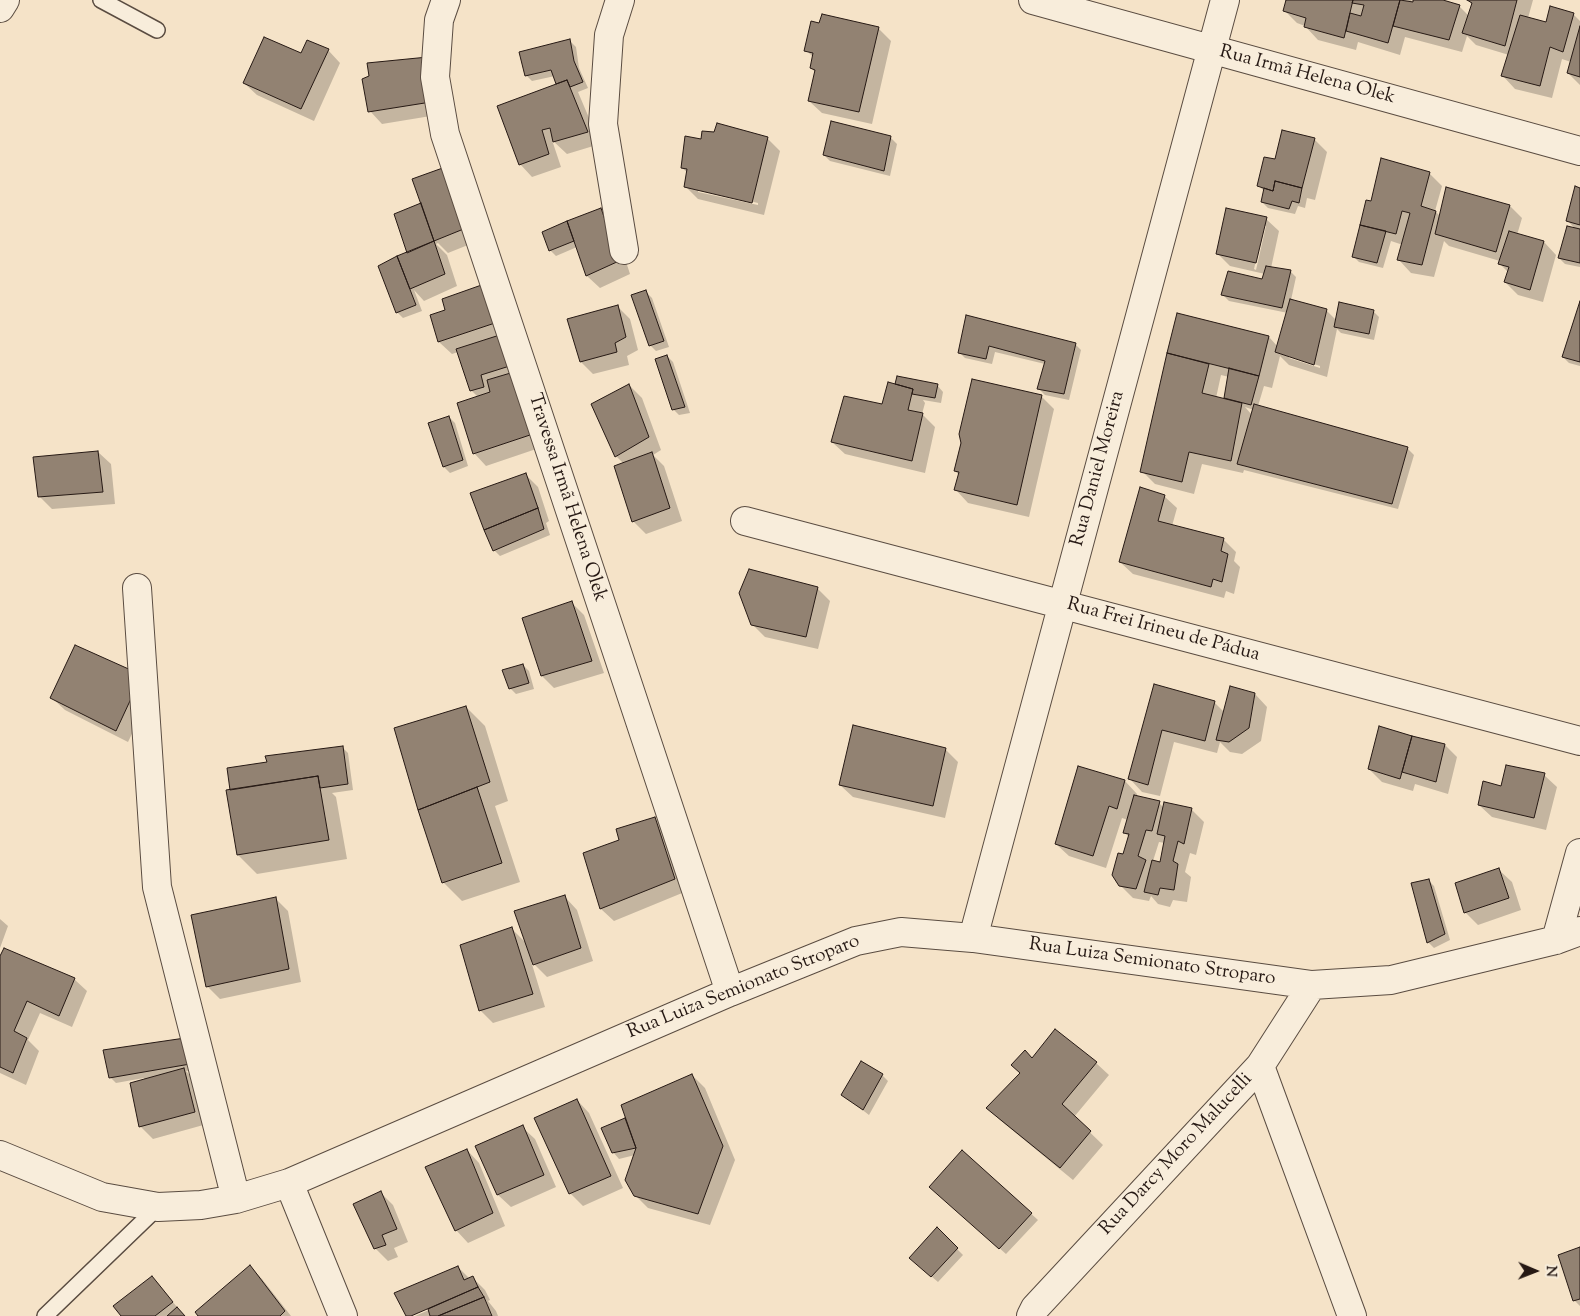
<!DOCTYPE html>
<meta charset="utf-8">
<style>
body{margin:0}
#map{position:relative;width:1580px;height:1316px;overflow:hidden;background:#f5e3c8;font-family:"Sorts Mill Goudy",serif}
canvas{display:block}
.north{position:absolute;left:1510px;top:1246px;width:50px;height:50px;-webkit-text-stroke:4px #f8eddb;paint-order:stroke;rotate:91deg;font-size:14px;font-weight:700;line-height:20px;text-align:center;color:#261914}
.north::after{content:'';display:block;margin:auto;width:18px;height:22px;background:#261914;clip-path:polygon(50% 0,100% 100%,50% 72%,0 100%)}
</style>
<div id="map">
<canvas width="1580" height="1316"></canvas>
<div class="north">N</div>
</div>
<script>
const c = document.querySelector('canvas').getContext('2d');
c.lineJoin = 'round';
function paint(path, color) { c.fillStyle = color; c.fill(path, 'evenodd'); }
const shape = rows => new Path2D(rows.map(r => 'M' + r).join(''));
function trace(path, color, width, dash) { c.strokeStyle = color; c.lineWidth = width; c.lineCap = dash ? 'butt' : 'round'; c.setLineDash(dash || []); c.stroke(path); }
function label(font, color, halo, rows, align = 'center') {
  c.font = font + ' "Sorts Mill Goudy",serif'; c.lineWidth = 4; c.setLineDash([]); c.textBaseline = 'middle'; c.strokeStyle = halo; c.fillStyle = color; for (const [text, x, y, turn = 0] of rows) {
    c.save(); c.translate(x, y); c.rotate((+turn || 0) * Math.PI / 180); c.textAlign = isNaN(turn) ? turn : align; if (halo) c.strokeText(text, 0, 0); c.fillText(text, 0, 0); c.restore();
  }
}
const shadow = shape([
 [1287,0,1411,0,1414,3,1415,0,1438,0,1459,6,1469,16,1472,5,1468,0,1533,0,1528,18,1547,23,1573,14,1580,21,1580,85,1568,73,1571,62,1562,59,1552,98,1515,89,1503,76,1509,55,1476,45,1467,36,1462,52,1405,37,1400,55,1358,42,1356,50,1318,40,1305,26,1297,23,1284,10],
 [878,28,891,41,872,124,822,113,809,101,816,73,811,68,814,58,806,50],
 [570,41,576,47,579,68,588,88,578,92,600,144,567,154,552,140,561,167,532,177,520,164,558,84,555,76,532,81,526,75],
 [328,50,340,63,314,121,257,95,244,83,302,55],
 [369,64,443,114,382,124,370,111,370,77],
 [832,122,891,138,897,144,890,176,830,161,824,155],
 [767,138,780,151,764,215,698,199,686,187,688,173,682,168,702,140],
 [698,189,758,203,758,205,698,192],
 [1314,139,1327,152,1315,200,1307,198,1305,208,1298,206,1295,214,1268,208,1262,202,1265,192,1259,186,1276,161],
 [1429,173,1442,186,1435,211,1440,216,1510,206,1522,218,1517,235,1544,242,1556,255,1543,302,1518,295,1505,282,1508,272,1499,263,1500,261,1449,246,1444,241,1434,277,1411,273,1399,260,1403,245,1391,241,1383,268,1359,262,1353,256,1372,203],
 [1580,189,1580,267,1565,264,1559,258,1576,230,1567,220],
 [422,204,483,239,448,253,438,243,436,244,447,255,457,286,424,301,414,290,422,311,403,318,397,312,379,267,408,253],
 [600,209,613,222,630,274,600,288,587,276,577,247,556,256,550,250],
 [1266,219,1279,231,1271,268,1290,271,1296,277,1291,300,1326,310,1336,320,1373,311,1379,317,1374,340,1341,333,1337,329,1327,377,1289,365,1280,356,1272,388,1264,386,1258,406,1408,449,1414,455,1398,509,1244,470,1243,473,1202,464,1194,494,1155,484,1142,471,1178,315,1269,337,1278,347,1288,313,1229,301,1223,295,1263,280,1265,274,1230,266,1217,253],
 [1264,226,1266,226,1256,270,1254,269],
 [1289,356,1320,366,1320,368,1289,358],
 [1221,375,1229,377,1225,398,1228,401,1216,398],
 [1245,407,1254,410,1252,415],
 [489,283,548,445,486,466,474,453,478,397,471,390,458,352,452,354,439,342,447,311],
 [646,292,652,298,669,347,656,351,650,345],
 [1580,305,1580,366,1569,363,1563,357],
 [618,307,630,319,638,350,627,356,629,365,593,374,581,362],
 [967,316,1075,344,1081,350,1069,400,1045,395,1039,389,1045,364,995,352,992,364,965,358,959,352],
 [667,356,673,362,690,413,679,415,673,409],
 [973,381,1042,397,1054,409,1029,517,968,503,956,490,959,475,955,471],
 [629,385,642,398,661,450,653,455,664,466,682,521,646,534,633,521,624,464,616,456],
 [937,385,943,392,941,403,923,400,925,403,922,414,935,427,925,473,845,454,832,442,883,405,900,386],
 [449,417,455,423,468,466,450,473,444,467],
 [98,452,111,464,115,504,52,509,39,496],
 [526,475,538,487,549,521,546,523,550,535,500,556,494,550],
 [1164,496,1177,508,1172,526,1223,539,1236,552,1234,561,1240,567,1234,594,1226,591,1224,598,1133,574,1120,562],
 [817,588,830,601,818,649,765,637,752,624],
 [571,602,584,615,604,673,554,688,542,676],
 [523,665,529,671,534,689,516,694,510,688],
 [1154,686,1214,702,1224,712,1255,694,1267,707,1261,741,1242,754,1230,752,1220,742,1217,753,1174,742,1160,796,1142,792,1130,779],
 [154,688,128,742,65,710,52,698],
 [466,707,485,726,508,801,495,806,520,882,462,901,443,882],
 [1380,727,1445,745,1457,757,1448,794,1415,784,1413,791,1382,782,1369,769],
 [342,747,348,753,353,790,332,793,336,797,347,859,257,874,238,855,227,791,232,790,269,763],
 [945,749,958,762,945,818,853,797,840,785],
 [1079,767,1125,781,1137,794,1137,797,1159,803,1164,808,1165,803,1192,810,1204,822,1196,855,1190,853,1185,872,1191,877,1187,902,1173,900,1170,907,1158,904,1151,896,1149,901,1133,898,1120,885,1124,856,1129,837,1124,832,1128,820,1122,818,1106,868,1069,856,1056,844],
 [1159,842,1165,843,1161,863,1153,861],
 [1544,775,1557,787,1546,830,1492,817,1479,805,1502,788],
 [655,818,668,831,687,891,614,921,601,909,585,854,620,841],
 [1499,870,1512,882,1521,910,1478,925,1465,912],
 [1428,880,1434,886,1450,940,1434,948,1428,942],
 [565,897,577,910,593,961,547,977,531,961,545,1007,493,1023,480,1010,512,929,527,944],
 [276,899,288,911,301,982,220,999,207,986],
 [0,919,8,926,0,948],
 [0,959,74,979,87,991,72,1027,40,1013,28,1040,39,1051,26,1085,0,1073],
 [191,1038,201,1069,186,1071,196,1082,207,1124,153,1139,140,1126,144,1078,116,1083,110,1077],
 [1033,1059,1096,1063,1109,1075,1074,1117,1103,1145,1073,1180,1000,1120,987,1108],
 [692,1075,705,1088,735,1160,710,1225,648,1208,635,1195,635,1155,619,1159,613,1152,625,1120,628,1123],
 [882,1075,888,1081,869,1115,843,1095],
 [577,1100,589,1113,623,1188,583,1206,570,1193],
 [522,1127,535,1139,556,1187,511,1207,498,1195,476,1147],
 [467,1150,479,1163,505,1226,468,1243,456,1230],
 [962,1151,1038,1220,1006,1254,937,1193],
 [381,1193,393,1205,408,1242,394,1248,398,1257,388,1261,375,1248],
 [937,1229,963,1255,938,1282,917,1264],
 [1580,1248,1580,1306,1574,1300],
 [250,1266,262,1279,291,1316,200,1316],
 [458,1267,470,1279,473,1278,485,1290,490,1300,488,1301,496,1311,498,1316,415,1316,429,1310,429,1307,408,1316],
 [152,1277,158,1283,184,1316,122,1316]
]);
const building = shape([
 [1286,0,1353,0,1344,38,1304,27,1306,18,1283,11,1286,0],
 [1353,0,1400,0,1388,43,1346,31,1350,13,1361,16,1364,5,1352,3,1353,0],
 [1400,0,1413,2,1413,0,1443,0,1460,5,1449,40,1393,26,1400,0],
 [1467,0,1517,0,1505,46,1462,33,1472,3,1467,0],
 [1550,6,1574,13,1563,52,1550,47,1540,86,1501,76,1520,15,1546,22,1550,6],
 [822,14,879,27,859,112,808,101,815,70,810,68,813,53,804,51,811,21,819,23,822,14],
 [1580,26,1580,77,1567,73,1580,26],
 [264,37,301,53,307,40,329,49,301,109,243,83,264,37],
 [570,39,574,61,583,82,570,87,567,80,556,84,551,70,525,76,519,52,570,39],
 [428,57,431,102,368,112,362,79,369,76,367,63,428,57],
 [567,80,588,132,553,142,550,128,542,130,549,154,519,165,497,106,567,80],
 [831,121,891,136,884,171,823,155,831,121],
 [717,123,768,137,752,203,684,187,687,169,681,168,685,136,701,139,702,131,714,132,717,123],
 [1282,130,1315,138,1302,188,1275,181,1273,191,1257,186,1264,157,1275,159,1282,130],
 [1381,158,1430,172,1421,206,1436,211,1422,265,1397,260,1410,213,1402,211,1396,234,1360,225,1366,200,1371,201,1381,158],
 [451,165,471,226,434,241,412,179,451,165],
 [1275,181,1302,188,1299,203,1292,201,1289,209,1261,202,1264,188,1273,191,1275,181],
 [1575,186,1580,188,1580,225,1566,221,1575,186],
 [1446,187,1510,205,1496,252,1435,234,1446,187],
 [421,203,434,241,407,253,394,214,421,203],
 [601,208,619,261,586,276,567,221,601,208],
 [1226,208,1267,217,1256,263,1216,254,1226,208],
 [567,221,574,241,549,251,542,232,567,221],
 [1360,225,1386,231,1377,263,1352,257,1360,225],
 [1567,226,1580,229,1580,263,1558,258,1567,226],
 [1509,231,1544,241,1530,290,1504,282,1509,267,1498,264,1509,231],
 [434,241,445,274,410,289,397,256,434,241],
 [397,256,416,305,396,313,378,266,397,256],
 [1266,266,1291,270,1282,308,1221,295,1228,271,1262,279,1266,266],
 [490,282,501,321,438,342,430,315,445,310,442,299,490,282],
 [646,290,664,341,649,346,631,295,646,290],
 [1290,299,1327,309,1314,365,1275,352,1290,299],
 [1580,301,1580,362,1562,357,1580,301],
 [1339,302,1374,310,1369,334,1334,327,1339,302],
 [618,305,626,337,615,343,617,352,580,362,567,319,618,305],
 [1177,313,1269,336,1259,376,1167,353,1177,313],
 [966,315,1076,343,1064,394,1037,389,1045,361,989,346,986,359,958,353,966,315],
 [506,333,516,364,481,375,484,387,470,391,456,349,506,333],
 [1167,353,1209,364,1202,393,1242,403,1231,461,1189,452,1182,482,1140,472,1167,353],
 [667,355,685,407,672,410,655,359,667,355],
 [1229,368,1259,376,1251,405,1224,398,1229,368],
 [514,372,536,433,473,454,457,403,490,392,487,380,514,372],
 [897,376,938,384,935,398,912,394,913,389,895,384,897,376],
 [972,379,1042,395,1017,505,954,490,959,472,954,471,961,443,959,434,972,379],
 [888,382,913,389,908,410,923,413,912,461,831,442,844,396,882,404,888,382],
 [629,384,649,437,615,457,591,404,629,384],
 [1254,404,1408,447,1392,504,1237,464,1254,404],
 [449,416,463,460,443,467,428,423,449,416],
 [98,451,103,492,38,497,33,457,98,451],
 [652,452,670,508,632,522,614,466,652,452],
 [526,473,538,508,484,530,470,493,526,473],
 [1140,487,1165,495,1158,521,1224,538,1221,551,1228,554,1222,582,1213,579,1211,587,1119,562,1140,487],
 [538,508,544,529,493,551,484,530,538,508],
 [749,569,818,587,806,637,751,625,739,593,749,569],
 [572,601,592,661,541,676,522,618,572,601],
 [75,645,142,675,116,731,50,698,75,645],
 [523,664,529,683,509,689,502,670,523,664],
 [1154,684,1215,701,1205,741,1162,730,1148,785,1128,779,1154,684],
 [1230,686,1255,693,1249,728,1229,742,1216,740,1230,686],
 [466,706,490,782,418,810,394,728,466,706],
 [853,725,946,748,933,806,839,785,853,725],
 [1379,726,1412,736,1400,779,1368,769,1379,726],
 [1412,736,1445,744,1436,782,1402,772,1412,736],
 [343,746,348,784,320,788,318,776,230,790,227,768,267,762,265,756,343,746],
 [1506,765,1545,773,1534,818,1478,805,1483,781,1501,786,1506,765],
 [1078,766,1125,780,1117,809,1109,806,1093,856,1055,844,1078,766],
 [318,776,329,840,237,855,226,790,318,776],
 [477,787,502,863,442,883,418,810,477,787],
 [1134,795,1160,801,1152,831,1146,830,1138,856,1146,860,1136,889,1119,886,1112,875,1118,853,1123,854,1129,834,1123,833,1134,795],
 [1164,802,1192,808,1184,844,1178,841,1173,861,1178,864,1174,890,1160,888,1158,895,1144,892,1152,860,1160,862,1165,836,1157,834,1164,802],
 [655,817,675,879,600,909,583,853,619,840,616,829,655,817],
 [1499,868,1509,898,1464,913,1455,883,1499,868],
 [1429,879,1445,934,1427,943,1411,883,1429,879],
 [565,895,581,948,533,965,514,911,565,895],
 [276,897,289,969,206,987,191,915,276,897],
 [512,927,533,994,479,1011,460,945,512,927],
 [4,948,75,978,59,1016,27,1001,14,1031,27,1038,13,1073,0,1067,0,956,4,948],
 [1055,1029,1097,1062,1062,1104,1091,1131,1060,1168,986,1108,1020,1073,1011,1065,1025,1050,1032,1058,1055,1029],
 [192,1037,196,1063,109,1078,103,1050,192,1037],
 [861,1061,883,1074,863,1110,841,1095,861,1061],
 [184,1068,195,1112,139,1127,130,1083,184,1068],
 [692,1074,723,1146,698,1214,634,1196,625,1180,636,1148,621,1105,692,1074],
 [577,1099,611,1176,569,1194,534,1118,577,1099],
 [625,1118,636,1148,612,1153,601,1128,625,1118],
 [523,1125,544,1175,497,1195,475,1146,523,1125],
 [467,1149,493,1213,455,1231,425,1167,467,1149],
 [962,1150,1032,1213,999,1249,929,1187,962,1150],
 [381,1191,397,1229,382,1235,386,1245,374,1249,353,1204,381,1191],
 [937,1227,958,1248,931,1277,909,1258,937,1227],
 [1580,1247,1580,1299,1573,1301,1558,1255,1580,1247],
 [250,1265,285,1311,280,1316,198,1316,195,1312,250,1265],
 [458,1266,464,1280,473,1276,478,1287,411,1316,406,1316,394,1293,458,1266],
 [152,1276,173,1302,155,1316,121,1316,113,1306,152,1276],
 [478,1287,484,1297,438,1316,430,1316,428,1309,478,1287],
 [484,1297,492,1316,438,1316,484,1297],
 [177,1307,185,1316,167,1316,177,1307]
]);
const lane = shape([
 [101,0,157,30],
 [45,1316,158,1207]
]);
const street = shape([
 [446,0,439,20,435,77,445,134,730,992],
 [620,0,609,35,603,124,624,250],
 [1033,0,1580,151],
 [0,8,5,0],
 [745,521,1580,741],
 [137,588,157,887,236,1199],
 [973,938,1225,0],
 [1556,940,1580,853],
 [1260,1066,1352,1316],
 [0,1155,102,1197,158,1207,201,1205,236,1199,289,1183,730,992,856,941,901,932,973,938,1312,985,1391,980,1556,940,1580,931],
 [289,1183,343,1316],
 [1031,1316,1035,1308,1260,1066,1312,985]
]);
const streetNames = [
 ["Rua Irmã Helena Olek",1307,76,15],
 ["Rua Daniel Moreira",1099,469,-75],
 ["Travessa Irmã Helena Olek",566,498,72],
 ["Rua Frei Irineu de Pádua",1163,631,15],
 ["Rua Luiza Semionato Stroparo",1152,963,8],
 ["Rua Luiza Semionato Stroparo",744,988,-22],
 ["Rua Darcy Moro Malucelli",1177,1155,-47]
];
paint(shadow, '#0003');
paint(building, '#928272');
trace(building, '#261914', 1);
trace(lane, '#5a4c41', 18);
trace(street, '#5a4c41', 30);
trace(lane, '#f8eddb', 15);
trace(street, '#f8eddb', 28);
label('19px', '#261914', '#f8eddb', streetNames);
</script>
